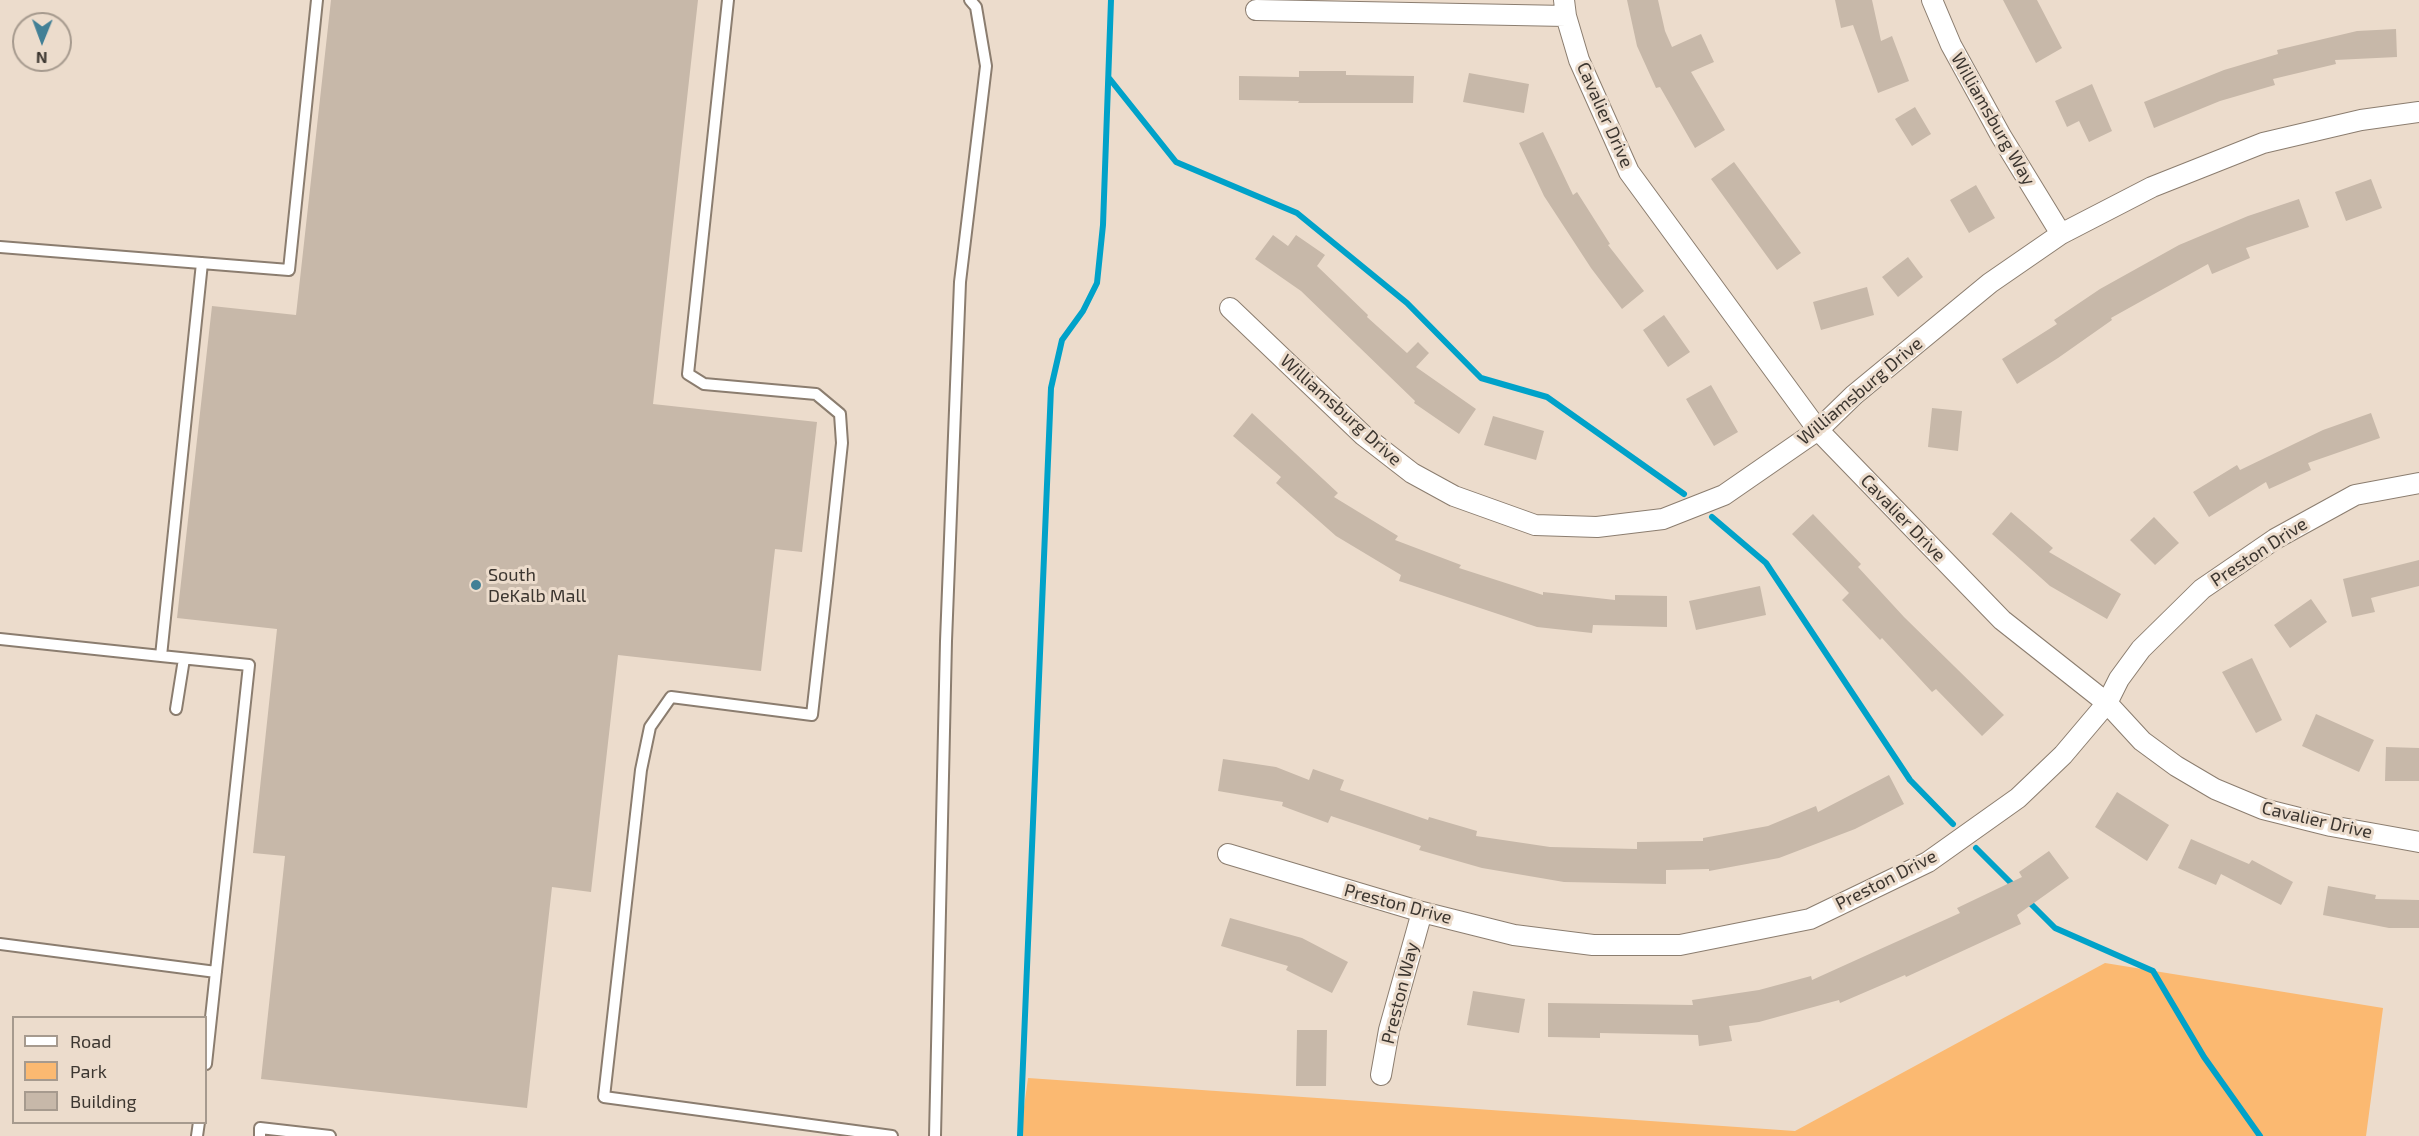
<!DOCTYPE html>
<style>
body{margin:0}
#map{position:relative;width:2419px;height:1136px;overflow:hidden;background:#ecdccc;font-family:"Exo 2",sans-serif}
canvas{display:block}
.legend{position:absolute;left:12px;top:1016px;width:195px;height:108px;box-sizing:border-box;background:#ecdccc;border:2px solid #a69a8e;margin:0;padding:8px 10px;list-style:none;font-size:18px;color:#3c3630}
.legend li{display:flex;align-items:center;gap:12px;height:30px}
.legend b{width:30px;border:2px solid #a69a8e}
.north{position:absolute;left:12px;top:12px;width:60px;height:60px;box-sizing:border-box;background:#ecdccc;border:2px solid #a69a8e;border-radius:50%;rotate:181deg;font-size:16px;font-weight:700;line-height:24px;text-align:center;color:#3c3630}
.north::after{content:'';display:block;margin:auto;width:21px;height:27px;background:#428096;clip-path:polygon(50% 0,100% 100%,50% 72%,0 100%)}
</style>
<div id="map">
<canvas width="2419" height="1136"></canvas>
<ul class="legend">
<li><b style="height:8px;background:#fff"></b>Road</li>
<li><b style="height:16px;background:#fbb971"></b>Park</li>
<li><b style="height:16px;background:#c7b8a9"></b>Building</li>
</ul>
<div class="north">N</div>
</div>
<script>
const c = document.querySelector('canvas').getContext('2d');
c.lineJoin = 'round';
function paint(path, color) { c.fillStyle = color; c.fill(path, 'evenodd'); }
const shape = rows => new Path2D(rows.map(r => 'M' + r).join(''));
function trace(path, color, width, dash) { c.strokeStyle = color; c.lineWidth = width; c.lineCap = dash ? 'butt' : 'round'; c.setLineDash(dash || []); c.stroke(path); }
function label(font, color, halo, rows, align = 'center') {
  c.font = font + ' "Exo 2",sans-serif'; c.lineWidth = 6; c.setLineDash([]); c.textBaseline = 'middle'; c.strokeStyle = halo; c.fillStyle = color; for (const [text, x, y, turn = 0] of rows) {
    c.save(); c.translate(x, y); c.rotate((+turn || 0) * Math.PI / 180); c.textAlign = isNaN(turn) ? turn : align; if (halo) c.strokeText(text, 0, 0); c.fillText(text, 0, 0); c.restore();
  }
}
const green = shape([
 [2105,963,2383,1008,2366,1136,1020,1136,1028,1078,1795,1131]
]);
const stream = shape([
 [1109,78,1176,162,1297,213,1407,303,1481,378,1547,397,1684,494],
 [1712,517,1766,563,1910,780,1953,824],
 [1976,848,2015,887],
 [2026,899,2055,928,2153,971,2204,1057,2260,1136],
 [1020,1136,1051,388,1062,340,1083,311,1097,283,1103,225,1111,0]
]);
const building = shape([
 [331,0,698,0,653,404,817,422,802,552,775,549,761,671,618,655,591,892,552,887,527,1108,261,1079,285,856,253,853,277,629,177,618,212,306,296,315],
 [1627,0,1658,0,1665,31,1672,47,1701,34,1714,62,1691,72,1725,130,1695,148,1660,87,1656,88,1637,46],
 [1835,0,1872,0,1881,41,1892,36,1909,81,1878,93,1853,25,1841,28],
 [2003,0,2037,0,2062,48,2036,63],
 [2396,29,2397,57,2335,60,2336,64,2273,79,2275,85,2220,101,2154,128,2144,102,2224,70,2278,54,2277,50,2357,31],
 [1299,71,1346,71,1346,75,1414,76,1413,103,1298,103,1299,101,1239,100,1239,76,1299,77],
 [1469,73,1529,84,1524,113,1463,102],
 [2092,84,2112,131,2089,142,2079,121,2067,127,2055,101],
 [1915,107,1931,134,1912,146,1895,119],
 [1543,132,1573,195,1577,192,1610,244,1608,245,1644,291,1622,309,1591,268,1544,196,1519,143],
 [1734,162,1801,253,1777,270,1711,179],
 [2371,179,2382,208,2346,221,2335,192],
 [1976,185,1995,218,1969,233,1950,200],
 [2299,199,2309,227,2246,248,2250,258,2212,274,2208,264,2111,318,2112,320,2058,358,2017,384,2002,359,2057,324,2054,320,2100,289,2179,245,2248,216],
 [1273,235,1288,246,1296,235,1325,255,1317,266,1368,315,1367,317,1407,353,1418,342,1429,353,1416,367,1476,409,1459,434,1414,403,1415,401,1301,291,1255,259],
 [1908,257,1923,277,1898,297,1882,277],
 [1867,287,1874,315,1821,330,1813,302],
 [1664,315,1690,352,1668,367,1643,330],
 [1711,385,1738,432,1714,446,1686,399],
 [1932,408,1962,411,1958,451,1928,447],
 [1252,413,1338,493,1334,497,1398,536,1395,540,1461,565,1459,568,1543,595,1543,592,1615,600,1615,595,1667,596,1667,627,1593,625,1592,633,1537,627,1399,581,1401,575,1336,536,1276,483,1281,477,1233,436],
 [2371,413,2380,438,2308,463,2311,470,2269,489,2266,482,2209,517,2193,492,2237,465,2240,470,2323,430],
 [1493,416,1544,431,1536,460,1484,445],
 [2011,512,2053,548,2049,552,2121,594,2107,619,2050,586,1992,534],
 [1813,514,1861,564,1858,567,1904,617,2004,715,1982,736,1936,689,1932,692,1882,638,1880,640,1842,600,1849,593,1792,534],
 [2154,517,2179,543,2155,565,2130,540],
 [2419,560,2419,586,2371,598,2375,612,2352,617,2343,579],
 [1760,586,1766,615,1696,630,1689,601],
 [2311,599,2327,622,2290,648,2274,625],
 [2252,658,2282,720,2256,733,2222,672],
 [2316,714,2374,740,2359,772,2302,746],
 [2386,747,2419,748,2419,781,2385,781],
 [1223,759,1276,767,1309,780,1313,769,1344,780,1340,790,1428,820,1429,817,1477,831,1476,836,1550,847,1637,849,1637,842,1703,841,1703,838,1768,826,1816,806,1818,812,1889,775,1904,804,1855,829,1779,858,1709,871,1709,869,1666,870,1666,884,1564,882,1482,868,1419,850,1421,846,1331,816,1328,823,1282,806,1283,802,1218,791],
 [2117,792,2169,825,2147,861,2095,827],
 [2191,839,2249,864,2252,860,2293,882,2281,905,2221,874,2216,885,2178,868],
 [2049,851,2069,878,2017,915,2021,924,1906,977,1905,975,1840,1003,1839,1000,1759,1022,1729,1026,1732,1041,1699,1046,1698,1035,1600,1033,1600,1038,1548,1037,1548,1003,1693,1005,1692,1000,1759,990,1811,976,1812,980,1960,913,1957,908,2022,877,2019,872],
 [2328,886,2376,895,2375,899,2419,900,2419,928,2389,928,2323,915],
 [1230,918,1302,938,1348,962,1332,993,1286,970,1288,966,1221,946],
 [1473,991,1525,999,1519,1033,1467,1025],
 [1297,1030,1327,1030,1326,1086,1296,1086]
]);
const service = shape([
 [728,0,688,374,704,384,816,394,840,414,842,443,827,583,812,715,671,697,650,727,641,770,604,1097,892,1136],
 [0,247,289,270,317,0],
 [0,639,161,656,202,263],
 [161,656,249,665,206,1064],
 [176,709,184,659],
 [0,944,216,972],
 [197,1136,199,1122],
 [260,1136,260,1128,330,1136],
 [935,1136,946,641,960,282,986,66,976,7,970,0]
]);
const minor = shape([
 [1564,0,1566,16,1579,60,1629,172,1818,430,2002,620,2107,703,2142,741,2176,766,2215,789,2263,809,2331,826,2419,842],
 [1932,0,1951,45,2001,136,2061,234],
 [1256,10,1566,16],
 [1230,308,1363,435,1412,473,1454,496,1535,525,1597,527,1663,519,1724,495,1818,430,1854,395,1990,283,2061,234,2152,187,2263,143,2361,120,2419,112],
 [1228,854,1422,912,1514,935,1593,945,1680,945,1810,919,1928,862,2018,798,2063,755,2107,703,2119,679,2141,649,2202,589,2275,539,2355,495,2419,483],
 [1381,1075,1389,1030,1422,912]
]);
const markers = [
 [476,585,6,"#428096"]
];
const streetNames = [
 ["Cavalier Drive",1605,115,66],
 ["Williamsburg Way",1993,119,60],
 ["Williamsburg Drive",1860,391,-40],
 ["Williamsburg Drive",1341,410,42],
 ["Cavalier Drive",1903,518,46],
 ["Preston Drive",2259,552,-33],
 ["Cavalier Drive",2317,820,13],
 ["Preston Drive",1886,880,-27],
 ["Preston Drive",1398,904,15],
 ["Preston Way",1400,993,-76]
];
const poiNames = [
 ["South",488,575],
 ["DeKalb Mall",488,596]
];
paint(green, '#fbb971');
trace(stream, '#00a2c9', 6);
paint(building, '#c7b8a9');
trace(service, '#8b7d6f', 14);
trace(minor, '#8b7d6f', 22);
trace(service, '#fff', 10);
trace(minor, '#fff', 20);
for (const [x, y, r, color] of markers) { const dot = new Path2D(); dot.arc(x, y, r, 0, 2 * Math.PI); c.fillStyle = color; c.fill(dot); trace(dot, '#ecdccc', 2); }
label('18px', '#3c3630', '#ecdccc', streetNames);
label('18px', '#3c3630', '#ecdccc', poiNames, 'left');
</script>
